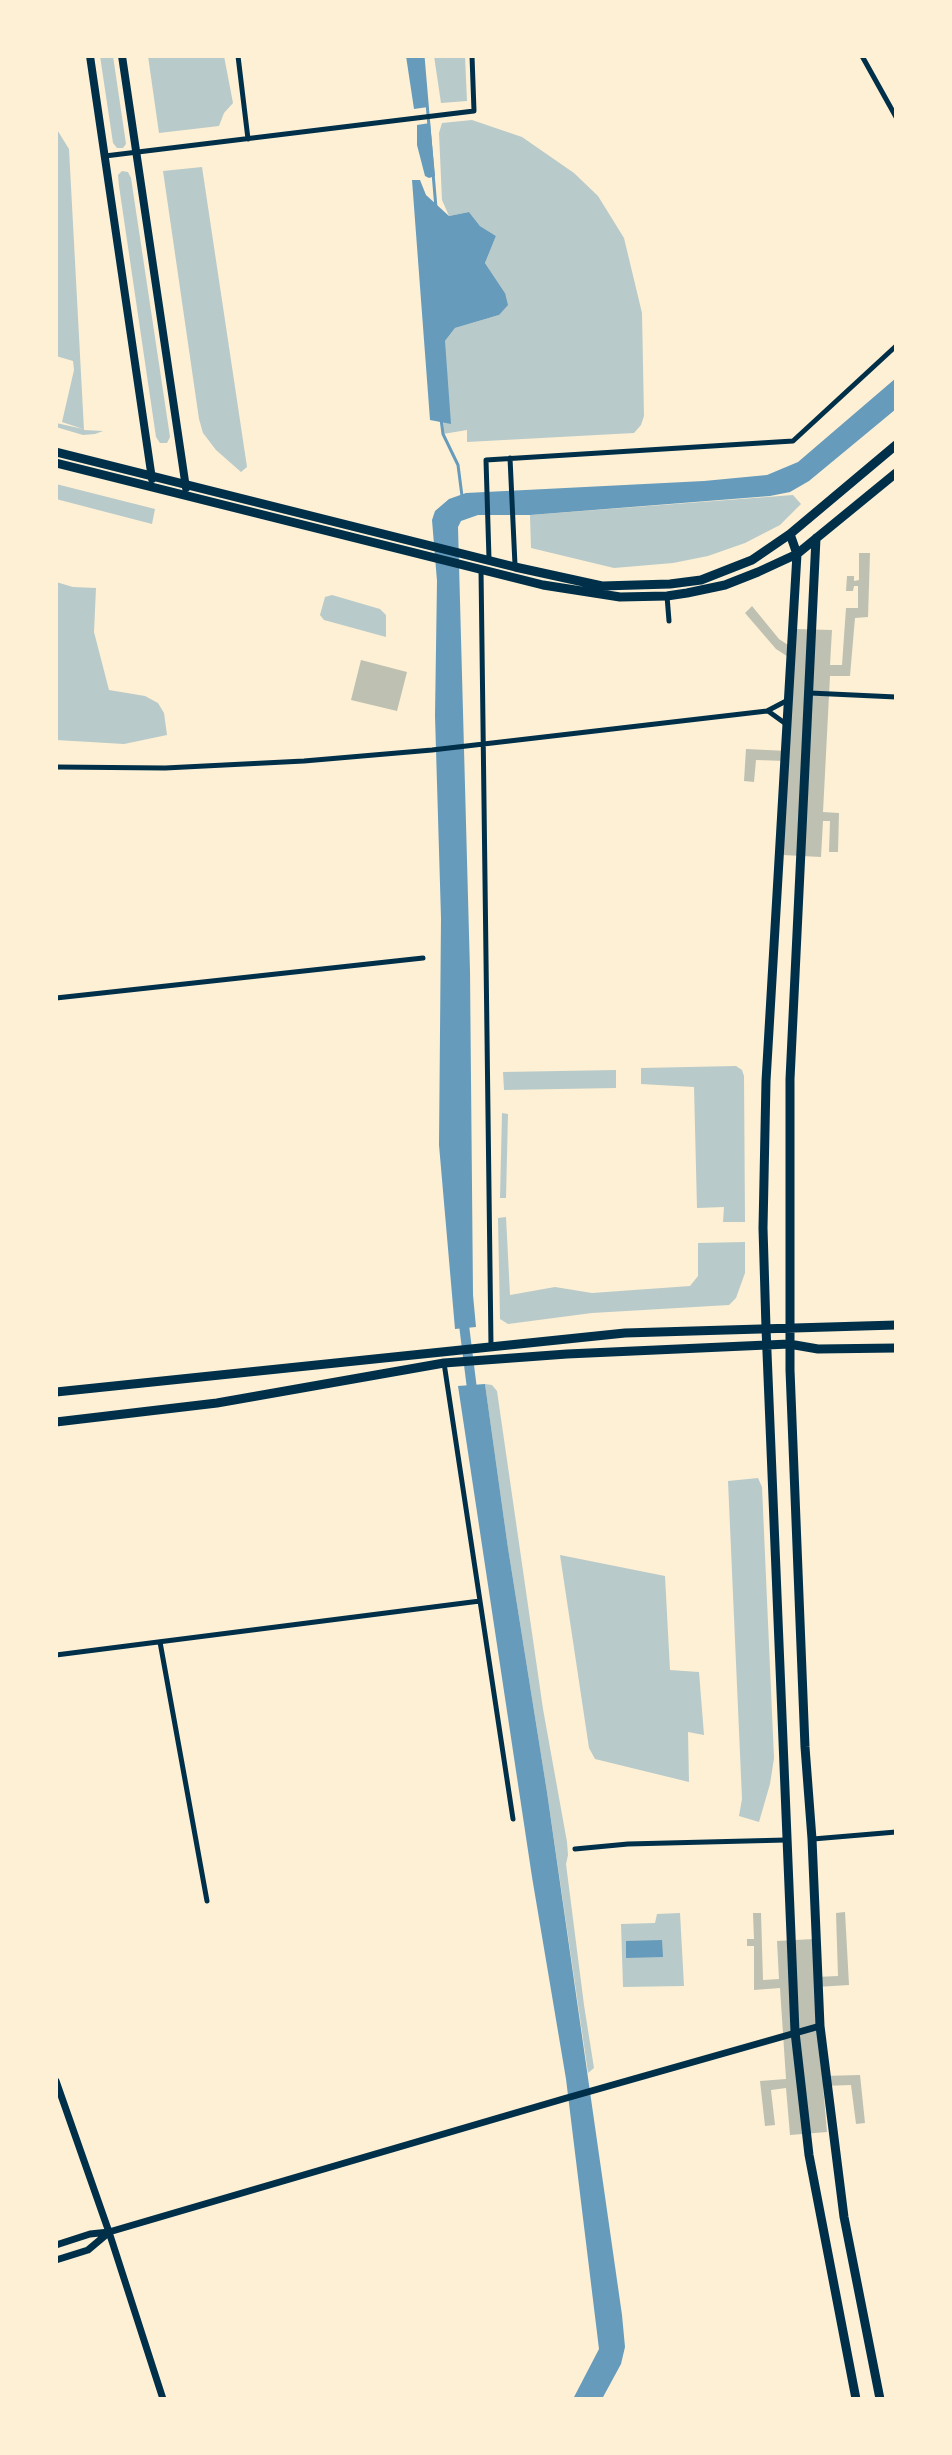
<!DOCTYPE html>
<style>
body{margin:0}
#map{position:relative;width:952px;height:2455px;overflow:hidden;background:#fdf0d5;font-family:Poppins,sans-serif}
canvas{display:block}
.frame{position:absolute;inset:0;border:58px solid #fdf0d5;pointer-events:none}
</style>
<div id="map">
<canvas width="952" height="2455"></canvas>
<div class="frame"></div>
</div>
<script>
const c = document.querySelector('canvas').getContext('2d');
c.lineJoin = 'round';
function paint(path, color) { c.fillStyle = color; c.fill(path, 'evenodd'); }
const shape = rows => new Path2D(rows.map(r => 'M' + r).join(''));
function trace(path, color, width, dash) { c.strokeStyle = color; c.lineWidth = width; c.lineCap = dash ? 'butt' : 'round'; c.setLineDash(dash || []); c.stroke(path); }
const green = shape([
 [100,56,113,56,126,144,123,148,117,148,113,143],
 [148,56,224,56,233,103,224,113,219,126,159,133],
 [434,56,465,56,467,101,441,103],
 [472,120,522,137,574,173,598,196,624,238,642,313,644,416,641,425,634,433,467,442,467,430,443,434,445,341,455,328,499,315,505,293,485,263,496,236,480,226,469,212,449,216,442,200,439,133,442,123],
 [56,128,69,149,84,430,103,431,95,434,83,435,56,427,56,423,83,429,62,422,74,370,73,361,56,356],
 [202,167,247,467,241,472,216,450,203,433,199,419,163,171],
 [122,171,128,172,131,178,170,437,167,443,160,443,156,437,119,186,118,175],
 [56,484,155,509,152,524,56,499],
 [793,495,801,504,780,525,745,543,708,556,673,563,614,568,531,548,530,515],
 [56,582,73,587,96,588,94,632,109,690,145,696,158,703,164,713,167,735,124,744,56,740],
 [332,595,380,609,386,615,386,637,324,620,320,615,325,597],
 [736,1066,742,1070,744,1076,745,1222,723,1222,724,1207,697,1208,694,1087,641,1084,641,1068],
 [616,1070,616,1088,504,1090,503,1072],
 [502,1113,508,1114,506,1198,500,1198],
 [506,1217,510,1295,555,1287,592,1293,690,1286,698,1276,698,1243,745,1242,745,1273,736,1298,729,1305,592,1313,508,1324,500,1319,498,1218],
 [485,1384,492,1385,497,1391,543,1709,567,1842,568,1855,566,1864,584,2005,594,2068,588,2073,547,1792,508,1548],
 [758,1478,762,1487,774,1758,770,1784,759,1822,739,1816,742,1799,728,1481],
 [560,1555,665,1576,670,1670,699,1672,704,1735,688,1732,689,1782,595,1759,589,1748],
 [680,1913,684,1986,623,1987,621,1924,655,1923,657,1914]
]);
const water = shape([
 [406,56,423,56,428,107,414,109],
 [430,123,435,176,429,178,425,176,417,145,417,125],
 [412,180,420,180,426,195,449,216,469,212,480,226,496,236,485,263,505,293,508,305,499,315,455,328,445,341,451,424,430,420],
 [896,378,896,409,809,481,790,492,770,496,530,515,478,515,461,521,458,527,470,971,473,1295,476,1327,455,1329,439,1145,441,918,435,716,437,581,432,520,435,511,449,499,466,493,704,481,767,475,798,462],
 [485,1384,508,1548,547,1792,622,2315,625,2347,621,2364,602,2399,573,2399,599,2349,566,2079,532,1877,458,1386],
 [662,1940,663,1957,626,1958,626,1941]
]);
const stream = shape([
 [423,56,436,208],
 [441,419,443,434,458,465,462,496]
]);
const canal = shape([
 [463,1317,473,1397]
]);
const building = shape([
 [859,553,870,553,868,617,855,618,850,676,830,676,823,812,839,813,838,852,829,852,830,821,823,821,821,857,783,855,787,761,756,760,754,782,744,781,746,749,788,751,793,660,776,649,745,613,752,606,779,639,794,649,795,629,832,630,830,665,842,665,846,608,858,608,858,586,854,586,853,591,846,591,847,576,854,576,854,581,859,580],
 [361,660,407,672,397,711,351,700],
 [845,1912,849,1985,816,1987,823,2076,860,2075,865,2123,856,2124,851,2085,823,2086,827,2132,790,2135,786,2088,771,2090,775,2125,765,2126,760,2081,786,2079,780,1988,754,1990,754,1946,747,1946,747,1939,754,1939,753,1913,761,1913,763,1980,779,1979,777,1941,814,1939,816,1977,838,1976,836,1913]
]);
const minor = shape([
 [238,56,248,139],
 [862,56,896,117],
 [105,156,474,111,472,56],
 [510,458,515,565],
 [489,559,486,460,793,441,896,346],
 [481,569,491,1346],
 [667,596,669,621],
 [810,693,896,697],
 [768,711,786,724],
 [56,767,165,768,304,761,432,750,767,711,788,700],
 [56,998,423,958],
 [444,1363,513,1819],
 [160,1642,207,1901],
 [56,1655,480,1601],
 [813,1839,896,1832],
 [575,1849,628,1844,786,1840]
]);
const tertiary = shape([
 [56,2081,109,2232,163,2399],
 [56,2245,90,2234,109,2232,563,2099,820,2026],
 [56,2260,88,2250,107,2234]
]);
const secondary = shape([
 [90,56,152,479],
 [122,56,186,488]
]);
const primary = shape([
 [56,452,515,567,602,586,670,584,701,580,752,560,790,534,896,445],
 [56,463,543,585,620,597,667,596,687,593,725,585,758,572,797,554,896,473],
 [790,534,797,554,766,1081,763,1228,766,1328,795,2032,809,2155,856,2399],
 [816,538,790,1079,790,1370,805,1747,812,1839,820,2026,844,2217,880,2399],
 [56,1392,625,1333,896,1325],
 [56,1422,217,1403,444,1363,567,1354,789,1344,818,1349,896,1348]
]);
paint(green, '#b9caca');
paint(water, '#669bbc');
trace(stream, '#669bbc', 3);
trace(canal, '#669bbc', 10);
paint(building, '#bec0b2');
trace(minor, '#003049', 5);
trace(tertiary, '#003049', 7);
trace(secondary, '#003049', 8);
trace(primary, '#003049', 9);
</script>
